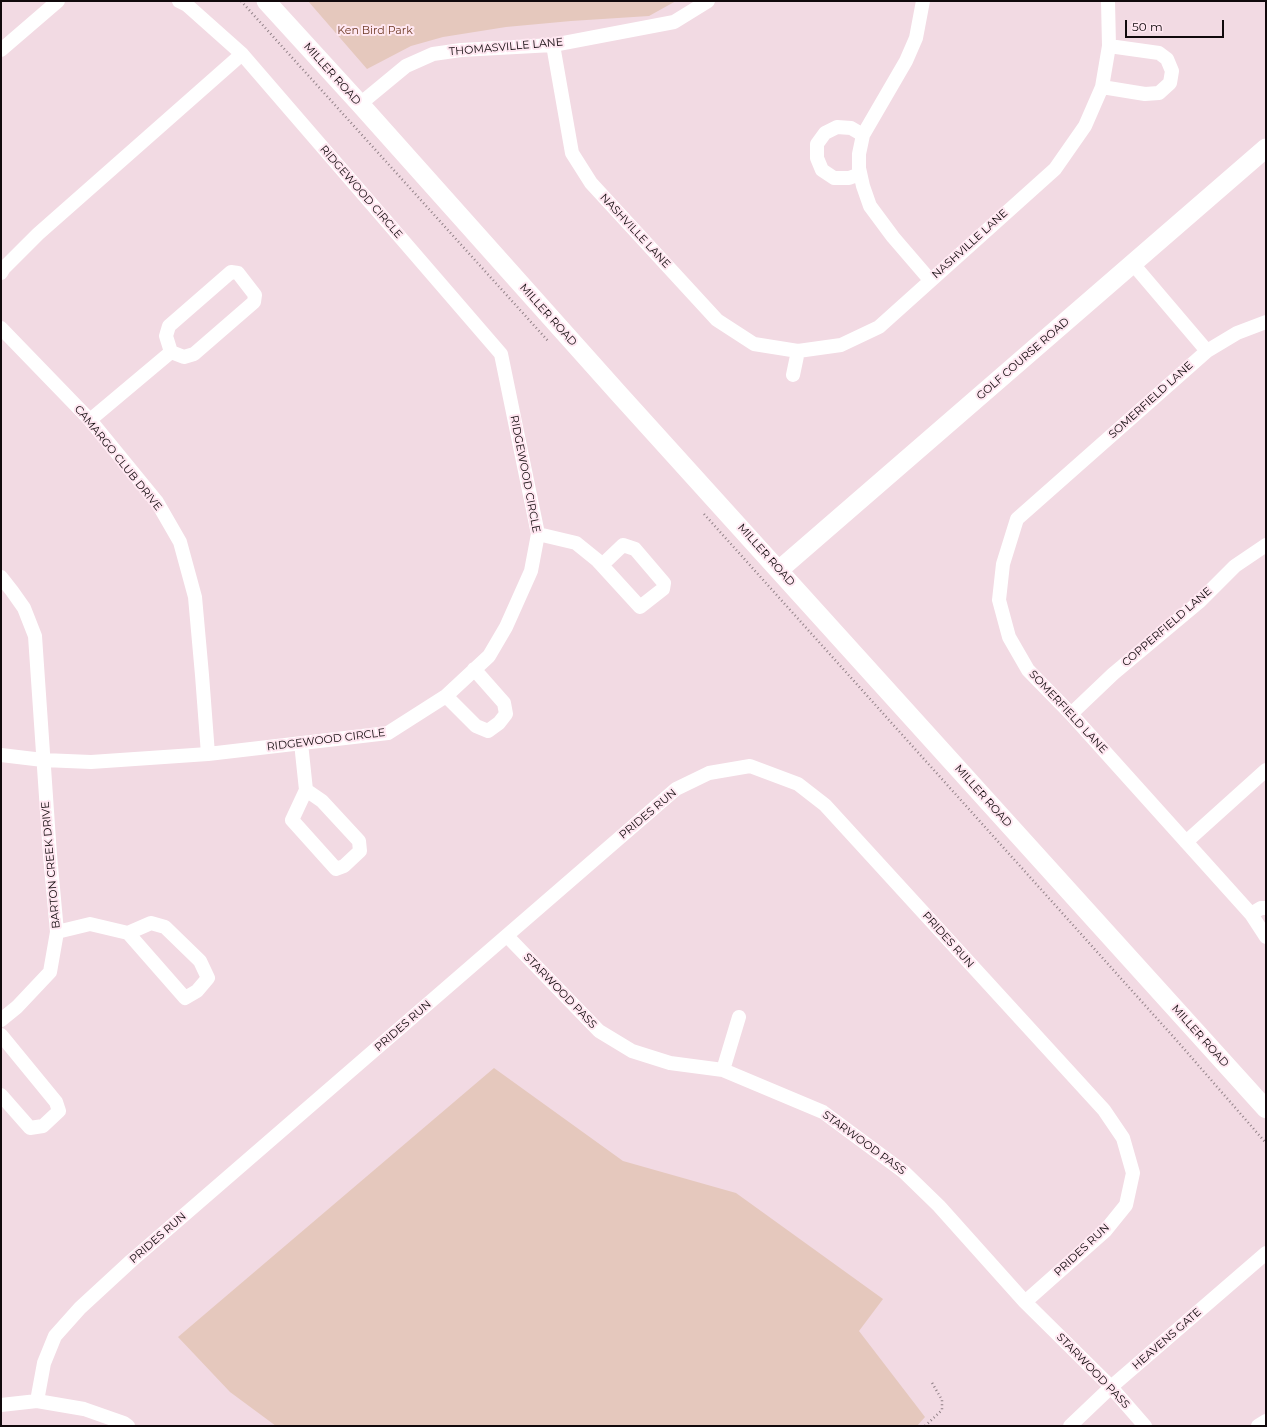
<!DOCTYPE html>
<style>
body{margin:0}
#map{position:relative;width:1267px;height:1427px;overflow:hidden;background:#f2dae3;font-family:Montserrat,sans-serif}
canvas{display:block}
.frame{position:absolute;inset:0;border:2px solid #11090c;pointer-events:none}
.scale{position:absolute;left:1125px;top:20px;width:99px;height:18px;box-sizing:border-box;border:2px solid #11090c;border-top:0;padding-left:5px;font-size:12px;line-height:14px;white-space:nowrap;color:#11090c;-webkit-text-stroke:3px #ffe7f1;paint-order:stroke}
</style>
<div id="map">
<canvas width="1267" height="1427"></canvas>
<div class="frame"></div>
<div class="scale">50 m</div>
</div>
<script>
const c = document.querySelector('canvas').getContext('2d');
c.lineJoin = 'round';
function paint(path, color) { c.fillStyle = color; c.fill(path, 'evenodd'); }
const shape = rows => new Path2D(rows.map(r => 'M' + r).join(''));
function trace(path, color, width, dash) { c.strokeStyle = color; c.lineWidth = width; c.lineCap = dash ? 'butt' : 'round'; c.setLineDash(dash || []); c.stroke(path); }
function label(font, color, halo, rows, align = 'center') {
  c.font = font + ' Montserrat,sans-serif'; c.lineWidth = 4; c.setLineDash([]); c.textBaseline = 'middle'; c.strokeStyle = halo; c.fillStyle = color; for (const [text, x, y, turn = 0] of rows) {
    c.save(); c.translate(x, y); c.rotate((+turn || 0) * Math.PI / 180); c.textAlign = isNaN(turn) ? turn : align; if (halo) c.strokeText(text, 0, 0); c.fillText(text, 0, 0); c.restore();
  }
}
const green = shape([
 [308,1,676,1,649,16,571,21,506,27,443,37,411,46,367,69],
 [494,1068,623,1161,736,1193,883,1299,859,1331,925,1417,917,1426,276,1426,230,1392,178,1337]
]);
const path = shape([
 [241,1,549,342],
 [704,514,1178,1042,1266,1143],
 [925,1426,942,1410,942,1400,931,1381]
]);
const street = shape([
 [923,1,916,38,906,61,863,135,859,154,859,168,863,186,870,206,893,237,930,280],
 [553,45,572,153,591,183,717,320,754,344,798,351,841,345,879,327,1055,169,1085,126,1102,87,1109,46,1108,1],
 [1,50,58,1],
 [1102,87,1145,94,1159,93,1170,83,1172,71,1167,59,1159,53,1109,46],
 [360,104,406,66,433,54,461,50,553,45,653,26,674,22,708,1],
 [860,174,849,178,834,178,822,170,817,158,817,144,825,133,837,127,851,128,863,135],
 [1133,264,1207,351],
 [1,273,4,268,38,234,242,54],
 [1266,322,1237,333,1207,351,1017,519,1003,564,999,600,1009,637,1028,670,1071,714,1251,914,1266,937],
 [1,328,90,420,157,502,180,542,195,597,202,675,208,754],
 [793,375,798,351],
 [90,420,171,352,166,336,169,326,231,272,238,273,255,295,254,302,194,354,184,357,171,352],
 [538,534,576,543,597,560,640,607,663,589,664,583,635,549,623,545,602,565],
 [1,577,12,591,24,608,35,636,50,855,57,932,50,972,17,1007,1,1020],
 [446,696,476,726,488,731,499,723,506,714,504,703,474,669],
 [1071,714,1113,674,1199,602,1235,566,1266,545],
 [301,743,306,790,292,820,336,869,344,866,360,851,359,841,322,801,306,790],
 [1,755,43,760,91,762,208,754,388,733,446,696,489,656,506,627,531,571,538,534,501,354,242,54,187,5,179,1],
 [1186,842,1266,770],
 [1251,914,1261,908,1266,908],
 [57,932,90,924,128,933,185,998,197,991,208,978,200,961,165,927,151,923,128,933],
 [507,936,599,1031,632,1051,670,1063,723,1070,823,1112,904,1172,939,1206,1025,1302,1111,1387,1145,1426],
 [1,1035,56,1102,59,1111,43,1126,30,1128,1,1095],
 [723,1070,739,1017],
 [37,1401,44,1363,55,1336,80,1308,131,1261,676,789,709,773,750,766,798,784,825,805,1104,1110,1123,1138,1133,1173,1126,1205,1105,1231,1025,1302],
 [1,1405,37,1401,84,1409,124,1423,128,1426],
 [1070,1426,1111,1387,1266,1253],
 [1258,1426,1266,1421]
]);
const secondary = shape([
 [266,1,360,104,619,394,1266,1109],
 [779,570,1266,148]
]);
const parkNames = [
 ["Ken Bird Park",375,31]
];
const streetNames = [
 ["THOMASVILLE LANE",506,47,-5],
 ["MILLER ROAD",332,74,48],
 ["RIDGEWOOD CIRCLE",361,192,49],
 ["NASHVILLE LANE",635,231,47],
 ["NASHVILLE LANE",970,244,-42],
 ["MILLER ROAD",548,315,48],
 ["GOLF COURSE ROAD",1023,359,-41],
 ["SOMERFIELD LANE",1151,400,-42],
 ["CAMARGO CLUB DRIVE",118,458,51],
 ["RIDGEWOOD CIRCLE",525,474,79],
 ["MILLER ROAD",766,555,48],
 ["COPPERFIELD LANE",1167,627,-41],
 ["SOMERFIELD LANE",1068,712,47],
 ["RIDGEWOOD CIRCLE",326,740,-7],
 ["MILLER ROAD",983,796,48],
 ["PRIDES RUN",648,814,-40],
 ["BARTON CREEK DRIVE",51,865,-95],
 ["PRIDES RUN",948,940,48],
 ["STARWOOD PASS",560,991,46],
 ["PRIDES RUN",403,1026,-41],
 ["MILLER ROAD",1200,1036,48],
 ["STARWOOD PASS",864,1143,36],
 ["PRIDES RUN",158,1238,-41],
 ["PRIDES RUN",1082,1250,-43],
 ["HEAVENS GATE",1167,1339,-41],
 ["STARWOOD PASS",1093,1371,46]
];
paint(green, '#e5c8bd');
trace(path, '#918087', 2.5, [1, 3]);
trace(street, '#fff', 14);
trace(secondary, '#fff', 19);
label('11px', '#6e3a24', '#ffe7f1', parkNames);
label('11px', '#11090c', '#ffe7f1', streetNames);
</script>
